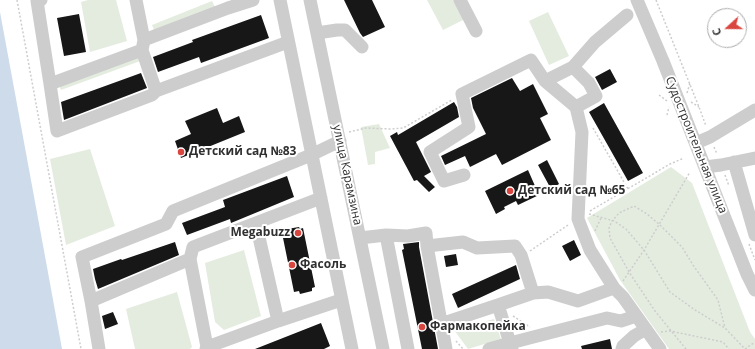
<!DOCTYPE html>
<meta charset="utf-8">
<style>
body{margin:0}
#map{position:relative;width:755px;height:349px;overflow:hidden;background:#fff;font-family:"Open Sans",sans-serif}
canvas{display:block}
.north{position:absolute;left:707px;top:8px;width:40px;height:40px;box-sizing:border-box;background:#fff;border:1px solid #acacac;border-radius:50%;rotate:249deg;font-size:11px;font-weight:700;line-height:16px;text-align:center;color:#303030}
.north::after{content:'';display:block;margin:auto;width:14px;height:18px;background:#d9463f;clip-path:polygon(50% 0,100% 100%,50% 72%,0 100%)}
</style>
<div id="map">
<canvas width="755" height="349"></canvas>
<div class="north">С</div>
</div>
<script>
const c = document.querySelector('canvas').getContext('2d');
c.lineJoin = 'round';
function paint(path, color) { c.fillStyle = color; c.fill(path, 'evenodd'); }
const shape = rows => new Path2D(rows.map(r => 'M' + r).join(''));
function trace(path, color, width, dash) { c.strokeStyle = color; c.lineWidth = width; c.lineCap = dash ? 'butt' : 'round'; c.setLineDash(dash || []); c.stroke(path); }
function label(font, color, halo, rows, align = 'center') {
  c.font = font + ' "Open Sans",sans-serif'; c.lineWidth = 4; c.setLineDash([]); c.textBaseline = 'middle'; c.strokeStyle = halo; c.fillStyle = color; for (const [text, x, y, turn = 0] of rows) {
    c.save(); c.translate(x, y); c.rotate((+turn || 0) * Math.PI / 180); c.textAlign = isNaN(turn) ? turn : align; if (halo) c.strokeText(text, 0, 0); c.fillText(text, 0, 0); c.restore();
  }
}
const green = shape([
 [88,0,116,0,127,41,90,52,81,2],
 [427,0,455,0,465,19,443,30],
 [212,1,215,7,154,30,152,25],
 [548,12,569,56,549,65,529,21],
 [141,55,143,60,61,90,59,85],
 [379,124,390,148,375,152,375,164,368,165,361,127],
 [90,149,115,226,66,245,50,159],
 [671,167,692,183,750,332,755,339,755,349,669,349,620,280,587,218],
 [244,250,261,316,224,330,215,322,205,263],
 [177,292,192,347,190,349,135,349,126,309],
 [494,319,501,339,468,349,454,330]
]);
const water = shape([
 [0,12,47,267,62,349,0,349]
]);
const building = shape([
 [344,0,372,0,385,27,363,37,360,33],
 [79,14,86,52,64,56,57,18],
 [261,15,269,38,201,63,199,57,158,72,153,57,193,42,192,40],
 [610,69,617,82,602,90,595,77],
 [141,73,147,88,64,120,61,102],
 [512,78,520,91,533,84,548,114,540,118,551,140,502,165,496,154,470,167,465,156,445,165,441,156,486,134,473,108,471,98],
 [454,102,457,107,459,117,416,142,431,172,424,176,435,187,429,192,417,180,414,181,390,136,397,132,398,135],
 [604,103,643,173,628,181,589,112],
 [217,108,223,123,239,116,245,132,181,158,175,141,191,134,185,121],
 [547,160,559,184,551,189,538,165],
 [528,170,539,195,518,205,516,201,504,207,505,209,496,214,485,191],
 [287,176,294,197,231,223,230,219,187,235,182,223,225,207,223,200],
 [299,227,300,229,303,228,315,287,312,288,312,291,300,294,299,291,294,292,282,233,287,232,287,229],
 [574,240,581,255,570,261,562,246],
 [175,242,179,255,98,289,95,279,93,269,121,259,122,260],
 [419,242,419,247,438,349,422,349,402,250,404,249,403,244],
 [456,254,458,265,446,267,444,256],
 [516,265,520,279,458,308,452,294],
 [113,312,118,324,105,329,102,316],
 [321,323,330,346,324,349,255,349],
 [610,339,612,349,582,349,581,346]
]);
const path = shape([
 [17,0,81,349],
 [656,0,699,107,706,126],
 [687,93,690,83],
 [659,95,667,101],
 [691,102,699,107],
 [667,115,669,107],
 [593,128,628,189],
 [349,132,366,128,391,129,403,128,452,100],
 [714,147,717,154],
 [725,175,729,186],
 [590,211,670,164,684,158],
 [589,214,614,221,626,229,644,250,670,292,695,310,725,328,745,349],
 [595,231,601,218],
 [749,244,755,260],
 [530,251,568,225],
 [623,281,644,250,690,172],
 [513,316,530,327],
 [661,332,670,331,723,342,729,349],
 [456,341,463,349],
 [686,349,655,311,629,272,610,238,609,228,612,221,619,213,634,206,647,214,660,225,682,247,693,265,718,300,725,328],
 [745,349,755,342]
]);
const minor = shape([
 [41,0,37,1,50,84],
 [136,0,144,40],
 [253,0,228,8,144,40,142,50,50,84,57,131,152,95,156,91,288,42],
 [280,0,352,349],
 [310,0,383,349],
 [460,0,476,31],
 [637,0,663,61,747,274,755,290],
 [317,33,337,30,345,30,362,47],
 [142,50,156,91],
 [573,67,589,83,596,96,576,107],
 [545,81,573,67,595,42,627,15],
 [696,143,710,137,755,110],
 [734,162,755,235],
 [705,167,721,165,755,158],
 [464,175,444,181,430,152,469,127,462,94,531,60,545,81,576,107,582,132,578,219,590,250,614,288,623,297,660,349],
 [256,224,278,321],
 [386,235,408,349],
 [360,238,386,235,408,236,426,233,427,246,446,349],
 [427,246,463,242,477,248,515,246,521,255,533,293,498,305,510,343,489,349],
 [533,293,548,292,578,301,614,288],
 [91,301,190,259],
 [441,324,498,305],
 [207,347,278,321,341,300],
 [99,349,91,301,82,257,166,224,173,211,311,155,340,141],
 [206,349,207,347,190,259,193,247,321,198],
 [512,349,510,343,607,318,621,321,636,316],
 [622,349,623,346,634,336,646,329]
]);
const markers = [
 [181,152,4,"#d9463f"],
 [510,191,4,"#d9463f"],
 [298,233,4,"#d9463f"],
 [292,265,4,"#d9463f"],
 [422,327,4,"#d9463f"]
];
const streetNames = [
 ["Судостроительная улица",696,145,68],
 ["улица Карамзина",347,175,78]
];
const poiNames = [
 ["Детский сад №83",189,152],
 ["Детский сад №65",518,191],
 ["Megabuzz",290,233,"right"],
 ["Фасоль",300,265],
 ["Фармакопейка",430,327]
];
paint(green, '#e4ecdf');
paint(water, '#cddbea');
paint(building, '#171717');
trace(path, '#cdcdcd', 1.5, [2, 2]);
trace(minor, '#cdcdcd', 13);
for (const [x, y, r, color] of markers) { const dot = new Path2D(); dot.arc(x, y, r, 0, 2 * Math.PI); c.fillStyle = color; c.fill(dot); trace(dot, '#fff', 1.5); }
label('12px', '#303030', '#fff', streetNames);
label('bold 12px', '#303030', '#fff', poiNames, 'left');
</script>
